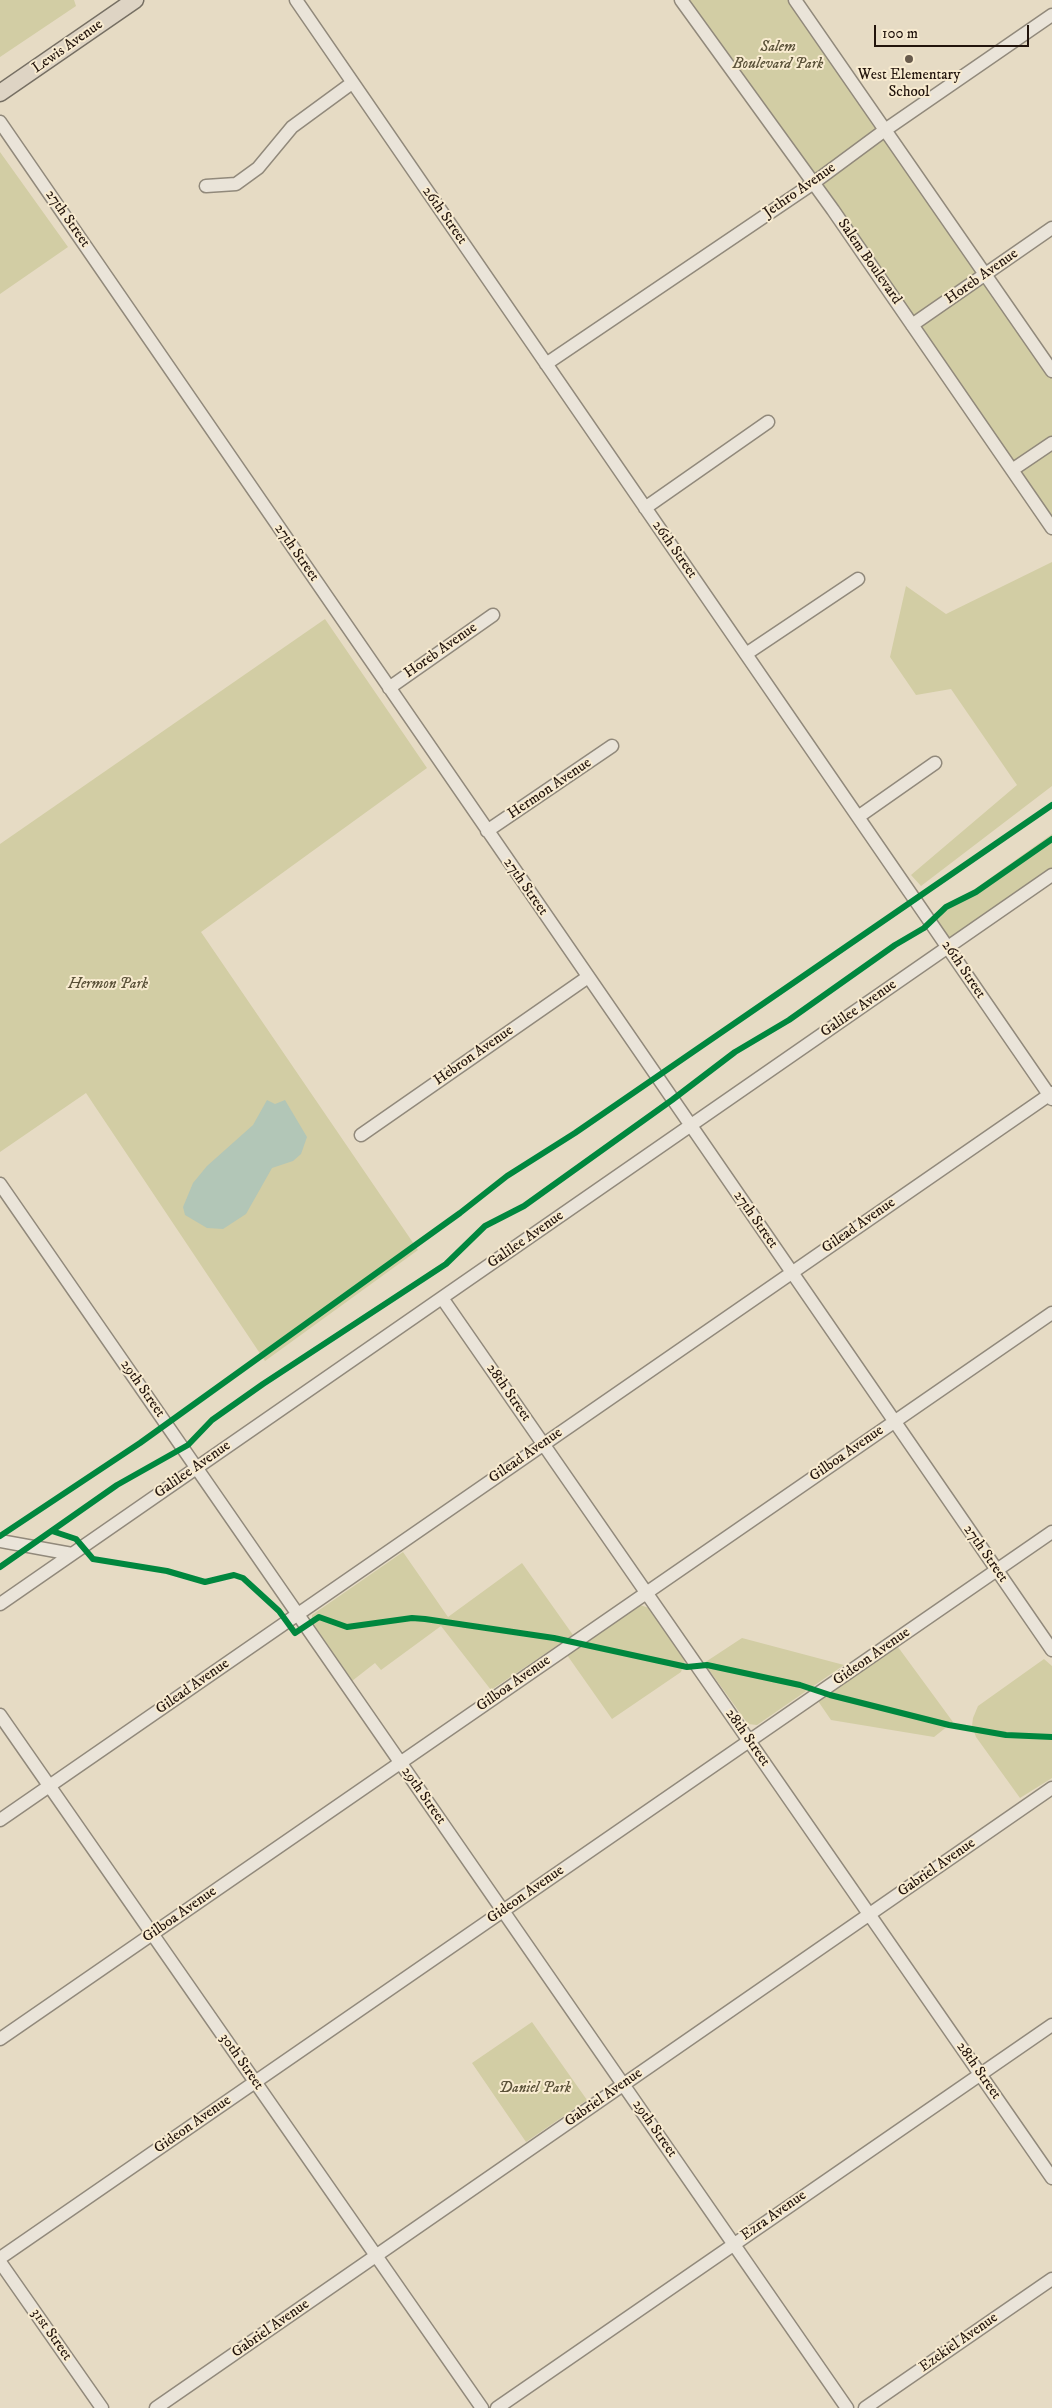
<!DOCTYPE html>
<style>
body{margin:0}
#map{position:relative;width:1052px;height:2408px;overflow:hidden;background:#e6dbc4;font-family:"IM FELL DW Pica",serif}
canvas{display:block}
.scale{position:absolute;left:874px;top:25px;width:155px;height:22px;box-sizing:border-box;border:2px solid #22140c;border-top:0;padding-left:6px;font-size:15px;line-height:18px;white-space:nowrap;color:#22140c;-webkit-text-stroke:4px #f8ebd0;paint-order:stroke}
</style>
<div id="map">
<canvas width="1052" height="2408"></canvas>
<div class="scale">100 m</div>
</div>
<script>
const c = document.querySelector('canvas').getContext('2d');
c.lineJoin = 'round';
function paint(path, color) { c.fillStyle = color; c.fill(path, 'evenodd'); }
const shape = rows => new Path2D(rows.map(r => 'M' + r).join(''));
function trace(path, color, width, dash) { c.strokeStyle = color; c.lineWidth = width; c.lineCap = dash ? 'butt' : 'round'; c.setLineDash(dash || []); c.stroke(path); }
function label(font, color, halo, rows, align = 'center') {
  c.font = font + ' "IM FELL DW Pica",serif'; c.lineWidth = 4; c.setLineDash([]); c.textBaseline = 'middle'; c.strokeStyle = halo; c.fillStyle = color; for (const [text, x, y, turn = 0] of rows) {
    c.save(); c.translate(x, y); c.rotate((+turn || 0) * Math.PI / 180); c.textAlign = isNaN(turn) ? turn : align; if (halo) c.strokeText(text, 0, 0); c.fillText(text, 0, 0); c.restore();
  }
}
const green = shape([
 [0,0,74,0,76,6,0,57],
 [681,0,795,0,1052,371,1052,531],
 [0,152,68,247,0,294],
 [1052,562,1052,786,921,886,911,875,1017,785,951,689,916,695,890,657,906,586,946,614],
 [325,619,427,768,201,932,418,1250,265,1361,86,1093,0,1152,0,844],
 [1052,834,1052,875,947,947,930,921],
 [403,1552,448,1617,522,1563,573,1635,491,1690,441,1626,381,1670,375,1663,352,1681,312,1624,312,1615],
 [640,1605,649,1608,685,1661,681,1672,612,1719,567,1655],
 [742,1638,844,1665,757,1725,748,1724,704,1663],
 [898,1647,953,1722,934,1737,831,1720,818,1701],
 [1044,1659,1052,1666,1052,1778,1020,1798,976,1737,972,1726,973,1718,978,1706],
 [532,2022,587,2100,526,2142,472,2063]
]);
const water = shape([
 [267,1100,275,1104,285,1100,307,1137,301,1154,293,1161,272,1168,246,1214,223,1229,207,1228,185,1215,183,1207,193,1183,207,1166,253,1125]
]);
const minor = shape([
 [296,0,1052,1099],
 [681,0,833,210,1052,528],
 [795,0,1052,371],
 [0,122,1052,1650],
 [206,186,236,184,258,168,292,127,352,83],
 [912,325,1052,228],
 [546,364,812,184,885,130,1052,15],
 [1012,470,1052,443],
 [645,508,768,422],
 [746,654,858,579],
 [389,688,493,615],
 [858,817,935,763],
 [487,831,612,746],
 [361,1135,588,977],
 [0,1184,847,2408],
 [442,1298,1052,2178],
 [0,1541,72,1554],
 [0,1604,1052,875],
 [0,1715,482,2408],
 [0,1820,1052,1093],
 [0,2039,1052,1313],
 [0,2258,1052,1532],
 [0,2262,102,2408],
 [156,2408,1052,1788],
 [497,2408,1052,2025],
 [865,2408,1052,2279]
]);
const major = shape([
 [0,93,135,0]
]);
const cycleway = shape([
 [52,1531,76,1539,93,1559,167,1571,205,1582,234,1575,243,1578,279,1611,295,1633,319,1617,347,1627,412,1618,425,1619,554,1638,687,1667,707,1665,800,1685,830,1695,949,1725,1006,1735,1052,1737],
 [0,1536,140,1443,460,1213,507,1176,575,1133,1052,805],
 [0,1567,117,1485,188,1445,212,1420,263,1384,446,1264,485,1226,524,1206,672,1100,735,1052,789,1020,895,945,924,928,946,907,976,892,1052,839]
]);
const markers = [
 [909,59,5,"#675a4c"]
];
const streetNames = [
 ["Lewis Avenue",68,47,-35],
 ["Jethro Avenue",800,191,-35],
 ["26th Street",444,216,55],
 ["27th Street",67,219,55],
 ["Salem Boulevard",869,262,55],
 ["Horeb Avenue",982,277,-35],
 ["26th Street",674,550,55],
 ["27th Street",296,553,55],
 ["Horeb Avenue",441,651,-35],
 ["Hermon Avenue",550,789,-34],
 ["27th Street",525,887,55],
 ["26th Street",963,970,56],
 ["Galilee Avenue",859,1009,-35],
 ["Hebron Avenue",474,1056,-35],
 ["27th Street",755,1220,55],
 ["Gilead Avenue",859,1226,-35],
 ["Galilee Avenue",526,1240,-35],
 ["29th Street",142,1389,55],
 ["28th Street",508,1393,55],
 ["Gilboa Avenue",847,1454,-35],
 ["Gilead Avenue",526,1456,-35],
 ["Galilee Avenue",193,1470,-35],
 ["27th Street",985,1554,55],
 ["Gideon Avenue",872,1657,-35],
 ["Gilboa Avenue",514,1684,-35],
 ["Gilead Avenue",193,1687,-35],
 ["28th Street",747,1738,55],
 ["29th Street",423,1796,55],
 ["Gabriel Avenue",937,1868,-35],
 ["Gideon Avenue",526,1895,-35],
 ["Gilboa Avenue",180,1915,-35],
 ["30th Street",241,2062,55],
 ["28th Street",978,2071,55],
 ["Gabriel Avenue",604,2098,-35],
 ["Gideon Avenue",193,2125,-35],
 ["29th Street",654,2129,55],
 ["Ezra Avenue",774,2216,-35],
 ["Gabriel Avenue",271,2329,-35],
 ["31st Street",51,2335,55],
 ["Ezekiel Avenue",959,2343,-35]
];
const parkNames = [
 ["Salem",778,48],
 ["Boulevard Park",778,65],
 ["Hermon Park",108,985],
 ["Daniel Park",535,2089]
];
const poiNames = [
 ["West Elementary",909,76],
 ["School",909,93]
];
paint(green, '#d2cda4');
paint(water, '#b2c6b7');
trace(minor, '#91897b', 15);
trace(major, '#766f63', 19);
trace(minor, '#eae4d9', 12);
trace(major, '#ded4c4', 16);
trace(cycleway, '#00873e', 6);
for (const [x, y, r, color] of markers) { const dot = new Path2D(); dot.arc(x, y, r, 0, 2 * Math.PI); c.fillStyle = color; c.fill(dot); trace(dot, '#f8ebd0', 2); }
label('15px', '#22140c', '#f8ebd0', streetNames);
label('italic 15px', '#5a5138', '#f8ebd0', parkNames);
label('15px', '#22140c', '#f8ebd0', poiNames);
</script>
